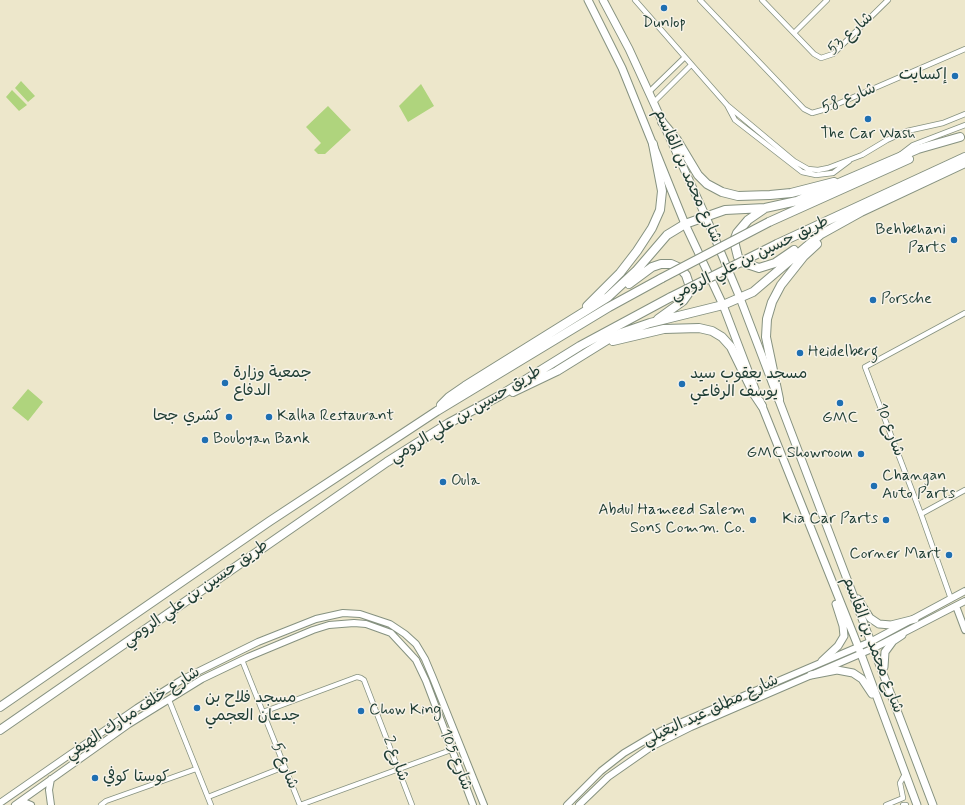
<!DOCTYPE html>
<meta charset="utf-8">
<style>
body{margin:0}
canvas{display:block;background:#ede7cb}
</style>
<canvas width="965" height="805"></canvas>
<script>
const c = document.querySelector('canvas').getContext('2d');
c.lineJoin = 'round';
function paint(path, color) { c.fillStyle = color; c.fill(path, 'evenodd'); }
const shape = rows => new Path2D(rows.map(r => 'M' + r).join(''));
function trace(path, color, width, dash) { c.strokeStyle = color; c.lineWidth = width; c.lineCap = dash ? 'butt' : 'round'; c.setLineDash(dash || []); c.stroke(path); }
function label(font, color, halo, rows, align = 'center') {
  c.font = font + ' Mynerve,"Playpen Sans Arabic",sans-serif'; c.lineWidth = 3; c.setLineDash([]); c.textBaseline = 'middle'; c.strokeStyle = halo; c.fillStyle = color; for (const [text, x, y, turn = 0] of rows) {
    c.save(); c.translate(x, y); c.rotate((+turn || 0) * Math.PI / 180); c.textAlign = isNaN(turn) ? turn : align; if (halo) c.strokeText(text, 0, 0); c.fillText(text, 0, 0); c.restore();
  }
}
const green = shape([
 [21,81,35,96,28,102,15,88],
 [421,84,434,106,408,122,399,106],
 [12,90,27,105,19,111,6,97],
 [328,106,351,130,325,154,318,154,314,150,321,143,306,127],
 [28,389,43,402,28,421,12,408]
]);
const street = shape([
 [635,0,727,105,794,161,808,169,818,170,828,168,862,155,887,140,907,131,943,123,965,114],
 [700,0,804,109,812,113,826,109,965,49],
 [762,0,814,54,821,58,833,54,888,0],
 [794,33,827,0],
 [649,92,685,57],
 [654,102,691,65],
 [727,105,735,120,802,172,816,175,833,173,849,161],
 [900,155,913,145,965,125],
 [921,514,965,490],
 [951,599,921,514,865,367,965,313],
 [242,660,300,805],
 [169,700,211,805],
 [263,712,357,677,361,678,364,680,412,805],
 [208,797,284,767],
 [101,805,106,801,196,769],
 [300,805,451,750],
 [886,805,903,798,900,783,905,774],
 [903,805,906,805]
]);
const secondary = shape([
 [956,606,965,630],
 [51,779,49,790,51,805],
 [0,803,137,708,183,679,258,642,316,619,343,613,360,614,390,624,405,634,416,644,425,659,433,678,484,805],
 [18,804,26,803,31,805],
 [15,805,129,724,202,679,248,657,313,630,329,625,354,623,366,624,391,633,416,660,426,681,473,805],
 [567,805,601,771,624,753,661,731,872,641,965,591],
 [579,805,608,777,651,747,691,727,874,648,965,601]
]);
const primary = shape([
 [588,0,622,68,685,224,723,305,755,389],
 [603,0,629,49,706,217,740,298,933,805],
 [760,401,858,646,917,805],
 [858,599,870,618,879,624,891,625,915,619],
 [822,661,838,646,844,636,843,626,836,604],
 [884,667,885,652,893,641,902,635],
 [811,675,837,670,853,673,862,679,872,694]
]);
const highway = shape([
 [662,122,677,140,698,175,707,184,722,192,738,196,770,195,791,193,834,182],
 [764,209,748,220,737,233,734,241,738,257,744,263,759,268,775,263,794,250],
 [769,222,909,159],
 [816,237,861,212,965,163],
 [777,244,965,157],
 [629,284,652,267,661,264,671,264,680,268,686,275,689,284,688,294,683,301,658,319],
 [587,306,620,273,637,251,652,228,660,210,662,191,653,144],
 [613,341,664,329,699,328,712,331,722,337,731,347,754,394,762,406],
 [513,392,557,371,607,340,621,333,650,323,723,305,753,292,820,235],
 [779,399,766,337,767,319,772,302,781,285,804,256,817,244],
 [441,405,449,397,465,386,608,297,636,271,667,235,685,224,725,210,765,208,797,201,918,149,960,137],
 [0,707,270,521,437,411,609,307,662,278],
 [0,730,387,462,449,423,501,395,580,346,671,297]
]);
const highwayBridge = shape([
 [662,278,769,222],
 [671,297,777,244]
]);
const markers = [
 [664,8,4,"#1f6fb2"],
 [955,76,4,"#1f6fb2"],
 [868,119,4,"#1f6fb2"],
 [954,240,4,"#1f6fb2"],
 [873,300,4,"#1f6fb2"],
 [800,353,4,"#1f6fb2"],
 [225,383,4,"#1f6fb2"],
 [682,384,4,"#1f6fb2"],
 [840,403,4,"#1f6fb2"],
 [229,417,4,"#1f6fb2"],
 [269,417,4,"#1f6fb2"],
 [205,440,4,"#1f6fb2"],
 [861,454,4,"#1f6fb2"],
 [443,482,4,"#1f6fb2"],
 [874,486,4,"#1f6fb2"],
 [753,520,4,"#1f6fb2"],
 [886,520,4,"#1f6fb2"],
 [949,555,4,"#1f6fb2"],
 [197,708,4,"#1f6fb2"],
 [361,711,4,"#1f6fb2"],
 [95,778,4,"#1f6fb2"]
];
const poiNames = [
 ["Dunlop",664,24,"center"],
 ["إكسايت",947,76,"right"],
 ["The Car Wash",868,135,"center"],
 ["Behbehani",946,231,"right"],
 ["Parts",946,249,"right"],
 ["Porsche",881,300],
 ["Heidelberg",808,353],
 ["جمعية وزارة",233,374],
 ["الدفاع",233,392],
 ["مسجد يعقوب سيد",690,375],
 ["يوسف الرفاعي",690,393],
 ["كشري جحا",221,417,"right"],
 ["Kalha Restaurant",277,417],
 ["GMC",840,419,"center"],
 ["Boubyan Bank",213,440],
 ["GMC Showroom",853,454,"right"],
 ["Changan",882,477],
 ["Auto Parts",882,495],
 ["Oula",451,482],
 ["Abdul Hameed Salem",745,511,"right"],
 ["Sons Comm. Co.",745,529,"right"],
 ["Kia Car Parts",878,520,"right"],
 ["Corner Mart",941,555,"right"],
 ["مسجد فلاح بن",205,699],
 ["جدعان العجمي",205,717],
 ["Chow King",369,711],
 ["كوستا كوفي",103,778]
];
const streetNames = [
 ["شارع 53",851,34,-42],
 ["شارع 58",849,99,-22],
 ["شارع محمد بن القاسم",687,176,66],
 ["طريق حسين بن علي الرومي",750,259,-26],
 ["طريق حسين بن علي الرومي",466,415,-31],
 ["شارع 10",889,430,69],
 ["طريق حسين بن علي الرومي",196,594,-35],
 ["شارع محمد بن القاسم",872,645,69],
 ["شارع مطلق عيد البغيلي",711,711,-25],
 ["شارع خلف مبارك الهيفي",133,714,-33],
 ["شارع 2",395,759,69],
 ["شارع 105",455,760,69],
 ["شارع 5",284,766,68]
];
paint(green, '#afd47d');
trace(street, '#869280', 6);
trace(secondary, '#869280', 8);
trace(primary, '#869280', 9);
trace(highway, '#869280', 10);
trace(street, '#fff', 4.5);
trace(secondary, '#fff', 6);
trace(primary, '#fff', 7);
trace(highway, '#fff', 8);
trace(highwayBridge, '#869280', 10, []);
trace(highwayBridge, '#fff', 8);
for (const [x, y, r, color] of markers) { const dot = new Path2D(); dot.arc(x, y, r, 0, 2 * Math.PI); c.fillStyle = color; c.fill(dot); trace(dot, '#f7f3e8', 1.5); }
label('16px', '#1f3d34', '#f7f3e8', poiNames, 'left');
label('16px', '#1f3d34', '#f7f3e8', streetNames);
</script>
